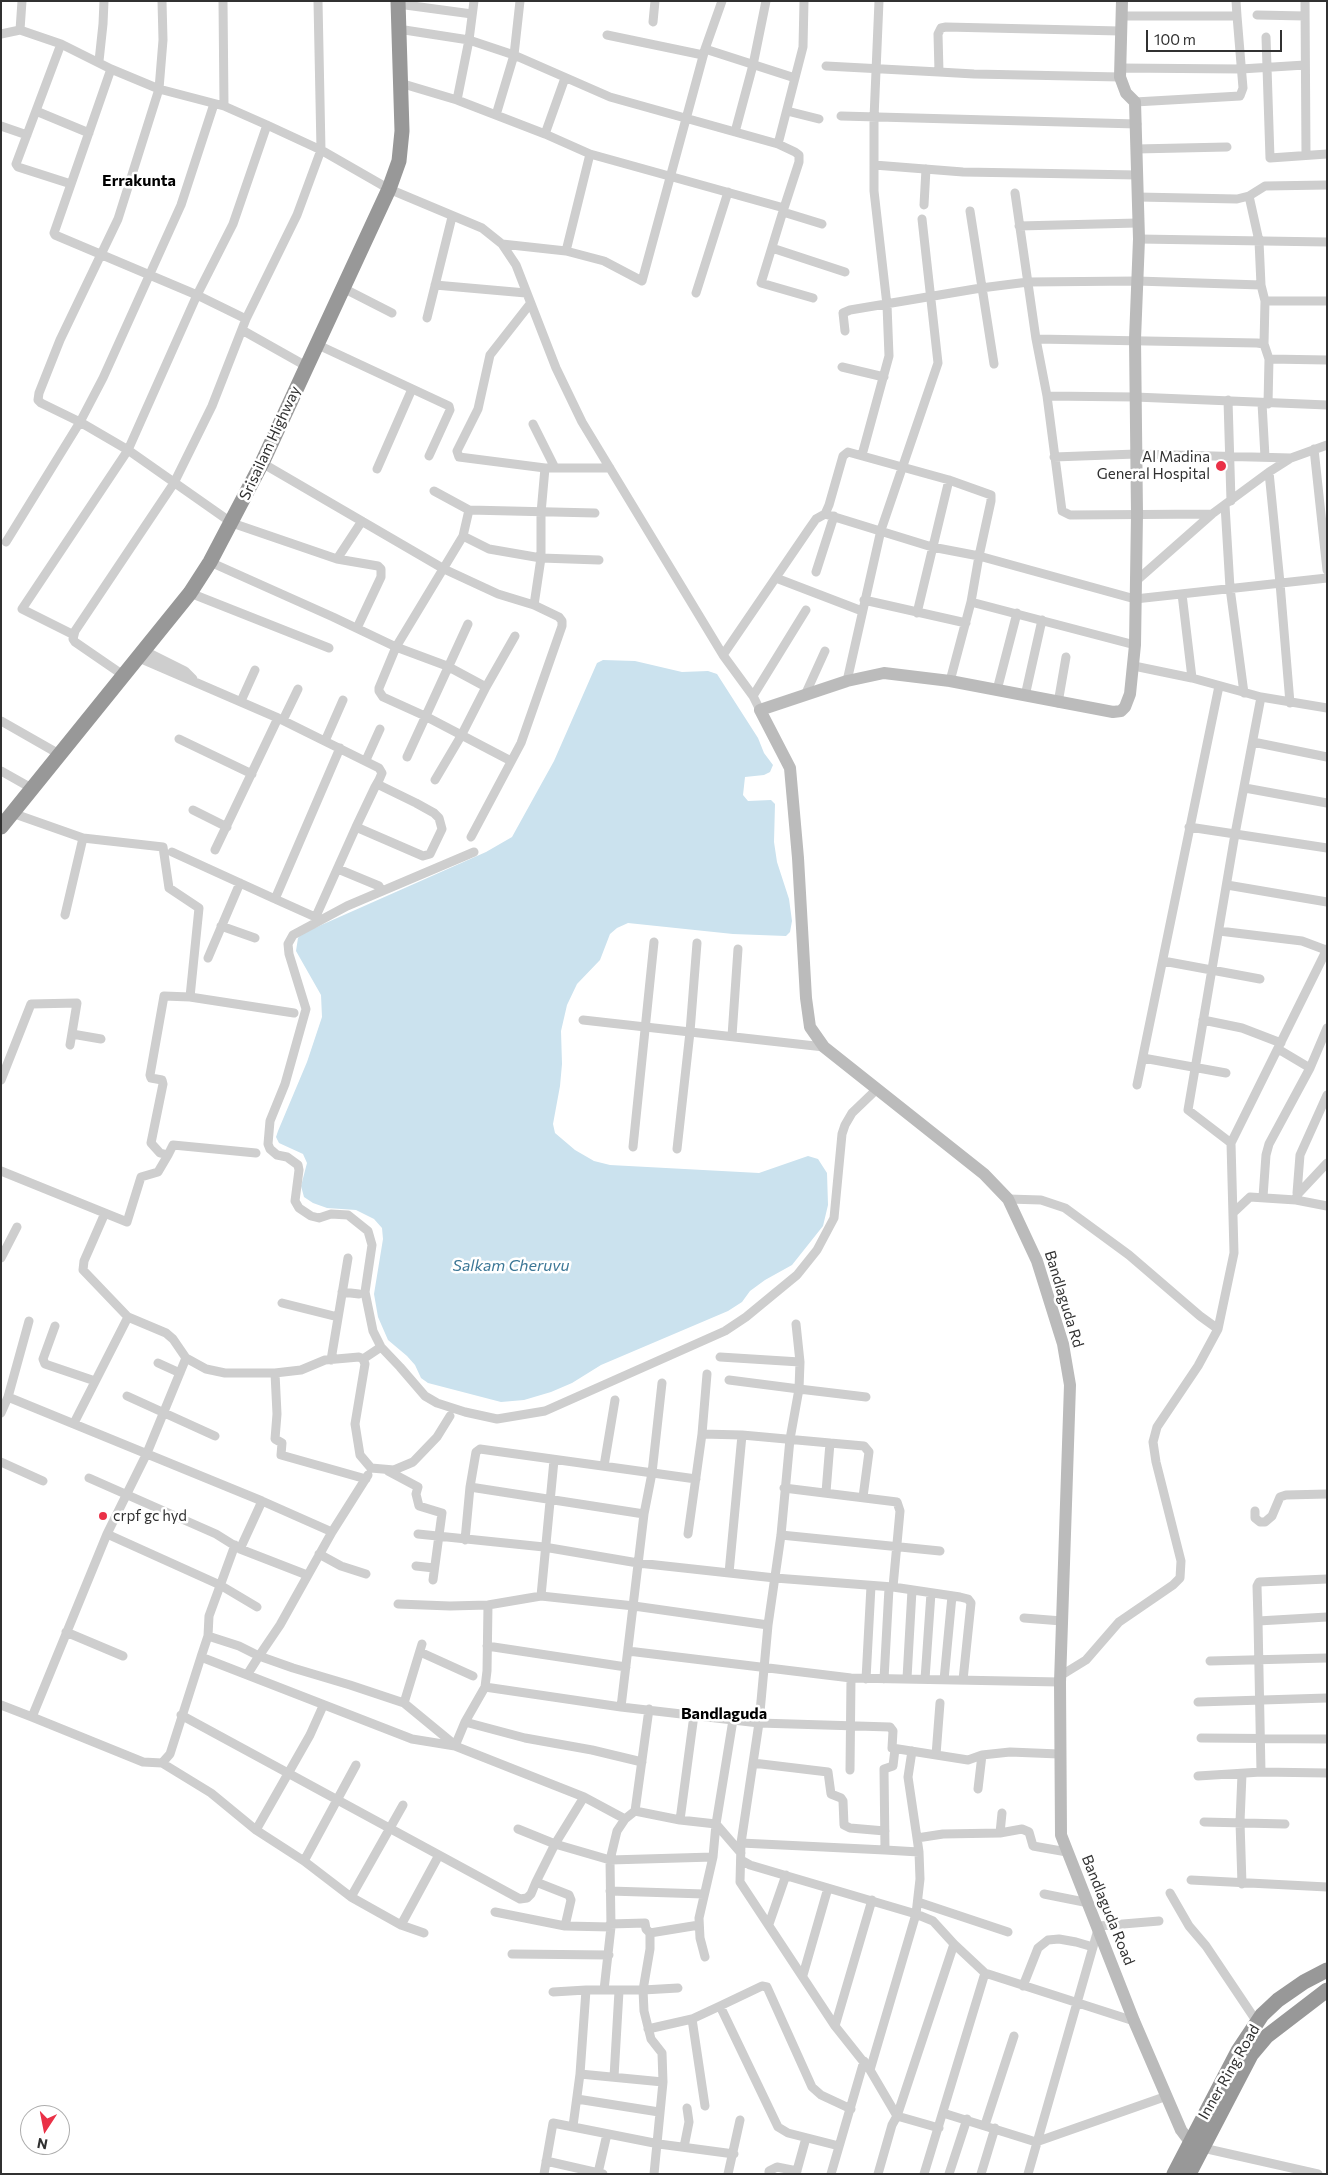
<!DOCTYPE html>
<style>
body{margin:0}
#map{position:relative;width:1328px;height:2175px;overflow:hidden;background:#fff;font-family:Commissioner,sans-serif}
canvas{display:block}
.frame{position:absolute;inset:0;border:2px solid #313131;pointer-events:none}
.north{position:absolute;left:20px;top:2105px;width:50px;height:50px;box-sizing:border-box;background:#fff;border:1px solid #adadad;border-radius:50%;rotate:191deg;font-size:14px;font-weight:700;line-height:20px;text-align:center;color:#313131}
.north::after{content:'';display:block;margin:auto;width:18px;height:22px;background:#ea3147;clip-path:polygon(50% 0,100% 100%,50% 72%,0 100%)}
.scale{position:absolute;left:1146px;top:30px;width:136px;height:22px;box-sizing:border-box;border:2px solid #313131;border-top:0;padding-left:6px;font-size:15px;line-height:18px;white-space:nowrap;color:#313131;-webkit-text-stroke:4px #fff;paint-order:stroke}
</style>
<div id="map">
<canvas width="1328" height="2175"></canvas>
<div class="frame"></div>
<div class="north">N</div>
<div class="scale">100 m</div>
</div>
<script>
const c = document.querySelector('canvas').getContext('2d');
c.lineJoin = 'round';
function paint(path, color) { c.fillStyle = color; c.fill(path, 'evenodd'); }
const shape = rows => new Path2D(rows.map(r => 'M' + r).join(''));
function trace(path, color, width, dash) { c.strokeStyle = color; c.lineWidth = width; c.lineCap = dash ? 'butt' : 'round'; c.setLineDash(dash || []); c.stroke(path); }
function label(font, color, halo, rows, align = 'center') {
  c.font = font + ' Commissioner,sans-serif'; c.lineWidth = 5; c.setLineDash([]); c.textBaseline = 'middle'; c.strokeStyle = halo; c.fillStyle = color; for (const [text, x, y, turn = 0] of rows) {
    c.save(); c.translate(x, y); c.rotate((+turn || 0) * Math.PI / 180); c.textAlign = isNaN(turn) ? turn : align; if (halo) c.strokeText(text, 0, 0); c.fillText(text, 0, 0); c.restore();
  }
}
const water = shape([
 [603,660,635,661,682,672,708,671,717,674,758,738,764,753,773,765,770,772,764,775,745,777,743,795,748,801,771,800,775,804,774,842,777,862,789,899,792,921,790,932,786,936,733,934,628,923,617,928,610,934,600,960,577,984,567,1005,561,1031,562,1064,560,1086,553,1124,555,1133,575,1150,594,1161,610,1165,759,1173,808,1156,818,1159,827,1173,828,1205,823,1226,792,1265,765,1280,750,1291,742,1302,728,1311,601,1365,572,1383,551,1392,524,1400,501,1402,428,1383,421,1378,415,1365,407,1356,388,1340,378,1317,374,1294,383,1239,382,1228,374,1219,356,1210,327,1208,313,1203,304,1197,301,1186,307,1163,303,1154,279,1143,276,1137,278,1131,307,1062,322,1017,321,995,296,951,298,938,301,934,486,852,512,837,554,761,597,663]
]);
const street = shape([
 [22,1,20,30,61,44,111,69,159,89,224,106,267,125,321,150,389,189,482,228,502,244,516,265,556,368,582,422,723,655,753,696,760,710],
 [162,1,163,40,159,89,118,219,60,340,39,393,38,400,41,403,80,422,128,450,232,523,337,559,378,566,381,569,381,577,357,628],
 [223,1,224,106],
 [1236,1,1237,16],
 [1305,1,1306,155],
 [398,4,472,14],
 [1257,15,1305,16],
 [1121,16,1237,16,1243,88,1240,96,1135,102],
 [653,22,655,1],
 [398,29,469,40,514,55,610,97,778,144,795,152,799,155,799,162,784,208],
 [1,34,20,30],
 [607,35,703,55],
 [1266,37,1270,158,1327,154],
 [61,44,16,164,18,167,71,184],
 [705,49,795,78,778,144],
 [99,61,103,24,104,1],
 [826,66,939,72,938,34,941,28,946,27,1120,31],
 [1120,68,1241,69,1305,65],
 [111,69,54,233,55,235,197,295,246,319],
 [939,72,974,74,1120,77],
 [795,78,803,47,804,1],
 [400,83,457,100,545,134,590,154,784,208,761,283,813,298],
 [457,100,469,40,474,1],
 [36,111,89,133],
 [787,111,819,119],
 [496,115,514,55,520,1],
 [841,116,1137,124],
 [1,126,27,135],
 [735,132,753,65,766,1],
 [545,134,565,78],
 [1136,149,1227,147],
 [874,165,963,172,1138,175],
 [1015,193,1036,339,1047,396,1062,511,1070,515,1212,514],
 [1249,196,1259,241,1261,285],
 [1138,197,1237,199,1249,196,1265,186,1327,185],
 [924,205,926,169],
 [970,211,994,364],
 [783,212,822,224],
 [1019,226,1137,223],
 [1139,239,1327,242],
 [502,244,566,251,604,261,642,281,705,49,722,1],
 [772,248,845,272],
 [566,251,590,154],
 [435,285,526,293],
 [343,288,392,313],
 [696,293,728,192],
 [530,304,490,355,478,409,457,451,459,457,545,468,610,468],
 [427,318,452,217],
 [242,330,306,366],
 [845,331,843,313,850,310,981,288,1028,282,1137,281,1261,285,1265,301,1327,301],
 [1036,339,1257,343,1264,344,1269,359,1327,360],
 [316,344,449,406,450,410,429,456],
 [1264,344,1265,301],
 [842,367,884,377],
 [1047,396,1135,397,1327,405],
 [1228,400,1231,501],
 [1262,403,1265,457],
 [1268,404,1269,359],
 [533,424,555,468],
 [1314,449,1327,570],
 [862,455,889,356,887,305,874,191,874,118,879,1],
 [1054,457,1136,454,1291,458],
 [262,463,444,569,498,594,534,605,559,617,562,621,562,626,521,743,471,837],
 [377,469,412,389],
 [1269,472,1280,583,1290,703],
 [434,491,469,510,595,513],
 [1225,505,1230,588,1244,693],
 [469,510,463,536,396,647,379,688,379,691,383,697,425,716,511,761],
 [825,514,932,547,979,556,1135,599,1327,578],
 [463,536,489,549,541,558,599,560],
 [6,542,80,422,103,378,181,205,214,104],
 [337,559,362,521],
 [210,562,333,617,396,647,447,666,486,687,461,736,435,780],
 [816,572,834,516],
 [776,578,862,611],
 [1136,581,1212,514,1269,472,1291,458,1327,445],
 [190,593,329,648],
 [1182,594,1192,678],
 [864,600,966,623],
 [971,602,1135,645],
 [534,605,541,558,541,513,545,468],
 [917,613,949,480],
 [74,635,22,609,128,450,197,295,233,224,267,125],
 [143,650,185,671,193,679],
 [723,655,809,529,816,519,825,514,829,505,843,456,848,452,949,480,991,495,991,501,979,556,971,602,950,681],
 [137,657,278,718,379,768,382,773,379,780,375,787,356,827,423,856,430,854,442,829,439,818,434,813,416,803,377,784],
 [1134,666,1192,678,1261,697,1235,834,1188,1110,1231,1143],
 [123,675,75,642,73,639,75,631,174,483,212,406,246,319,297,215,321,150,318,1],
 [847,681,881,530,938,363,922,219],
 [486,687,515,636],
 [997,690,1017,613],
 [805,695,825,651],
 [753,696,806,610],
 [1025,696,1042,620],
 [1261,697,1327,708],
 [241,701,255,670],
 [1058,703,1066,657],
 [283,720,298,689],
 [1,721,59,754],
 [179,739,252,774],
 [325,741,343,700],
 [1253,742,1327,757],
 [340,748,275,899,313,916,317,914,356,827],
 [407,757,468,624],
 [366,760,380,729],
 [1,771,33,789],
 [1245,788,1327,803],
 [193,810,227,827],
 [1189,827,1327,848],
 [215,850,278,718],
 [172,852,275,899],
 [338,869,379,886],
 [1227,885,1327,902],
 [65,915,83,838],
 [221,926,255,938],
 [1219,931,1302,941,1326,950],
 [208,958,240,883],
 [1163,961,1260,979],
 [190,997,294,1013],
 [583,1020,824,1047],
 [1203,1020,1242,1028,1281,1043],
 [72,1034,101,1039],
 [732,1036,738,949],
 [1143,1058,1226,1073],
 [1310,1068,1327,1028],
 [1,1080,31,1004,77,1003,70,1045],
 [1137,1085,1219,686],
 [633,1147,654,942],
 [677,1149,690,1032,697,943],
 [168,1155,173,1145,256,1153],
 [1,1171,127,1222,141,1177,158,1172,168,1155,160,1153,151,1143,163,1084,162,1080,151,1078,150,1075,164,996,190,997,199,908,169,888,163,847,83,838,12,813],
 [1297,1193,1300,1155,1327,1095],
 [1297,1195,1327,1163],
 [1263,1197,1266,1155,1269,1144,1310,1068,1278,1049],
 [1008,1199,1041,1200,1065,1208,1129,1255,1200,1316,1218,1329],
 [1234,1212,1250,1197,1296,1200,1327,1206],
 [105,1213,84,1261,83,1270,128,1317,166,1333,173,1339,186,1358,206,1369,225,1373,275,1373,277,1414,275,1439,282,1443,281,1455,366,1479],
 [1,1258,17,1227],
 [342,1292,359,1294],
 [282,1303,338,1317],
 [29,1321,8,1397,262,1501,332,1532],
 [796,1324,800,1362,799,1389,866,1397],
 [55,1326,43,1359,45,1364,95,1381],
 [381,1347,400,1367,425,1396,437,1403,465,1412,497,1419,545,1411,725,1331,746,1317,797,1275,817,1250,834,1218,842,1134,845,1125,852,1113,877,1089],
 [720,1357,800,1362],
 [186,1358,147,1453,107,1534,32,1717,143,1762,162,1763,211,1793,256,1830,304,1861,351,1897,401,1925,424,1933],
 [363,1359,381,1347,373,1331,365,1292,372,1245,368,1231,348,1215,331,1214,319,1218,311,1216,299,1208,295,1201,299,1170,298,1165,287,1157,277,1155,270,1149,268,1144,270,1121,285,1084,306,1009,289,954,288,944,293,935,347,906,474,852],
 [331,1360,348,1258],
 [158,1363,180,1373],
 [275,1373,301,1370,325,1360,359,1357,363,1359,365,1364,355,1424,360,1455,371,1468,394,1470,413,1462,437,1437,450,1416],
 [729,1380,799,1389,790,1439,781,1535,768,1625,759,1723,741,1843,740,1882,835,2026,870,2070,897,2116,939,2128],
 [662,1383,652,1473,644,1514,621,1707,759,1723,890,1727,893,1731,892,1748,968,1760,982,1755,978,1789],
 [127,1396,215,1436],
 [1,1413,8,1397],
 [74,1423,128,1317],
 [702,1434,742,1435],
 [1,1462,43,1481],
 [604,1466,615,1400],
 [388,1471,418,1487,416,1494,419,1506,442,1513,433,1580],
 [89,1478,216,1534,240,1549,307,1575],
 [784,1488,897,1502,900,1511,893,1587],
 [826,1492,830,1443,864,1446,869,1452,863,1497],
 [1255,1511,1255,1518,1260,1522,1265,1522,1272,1516,1280,1497,1286,1495,1327,1494],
 [644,1514,470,1487,476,1452,480,1449,696,1479],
 [107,1534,220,1585,257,1607],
 [418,1534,544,1547,638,1563,775,1578,893,1587,960,1597,968,1599,971,1603,963,1680],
 [688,1534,702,1434,707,1374],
 [781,1535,940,1551],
 [465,1540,470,1487],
 [240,1549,262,1501],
 [319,1554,341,1566,366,1574],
 [416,1566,434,1568],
 [729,1573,742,1435,830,1443],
 [1327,1579,1259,1582,1257,1586,1258,1621,1327,1617],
 [541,1596,554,1460],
 [398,1604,450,1606,488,1605,541,1596,634,1606,768,1625],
 [488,1605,487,1671,485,1687,465,1722,455,1746,584,1797,625,1819,635,1811,680,1820,716,1824,741,1853],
 [1024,1618,1062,1621],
 [1258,1621,1261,1772],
 [66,1632,123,1656],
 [208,1636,209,1616,235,1545],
 [487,1646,626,1667],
 [628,1651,851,1678,1060,1682],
 [420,1652,473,1676],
 [201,1657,208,1636,239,1646,259,1656,280,1625,332,1532,368,1475],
 [1210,1661,1327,1658],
 [247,1675,259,1656,293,1668,350,1685,404,1703,455,1745],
 [1060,1676,1086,1660,1119,1622,1173,1585,1180,1578,1181,1561,1156,1462,1153,1442,1157,1427,1198,1366,1218,1329,1234,1253,1231,1143,1327,949],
 [907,1678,912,1590],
 [866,1679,871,1586],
 [884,1679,889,1588],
 [925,1679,931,1593],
 [944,1680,952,1596],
 [485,1687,621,1707],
 [1198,1702,1327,1698],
 [404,1703,422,1644],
 [1,1705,32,1717],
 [181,1715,520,1899,527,1898,531,1894,536,1882],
 [465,1722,525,1738,592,1750,642,1762],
 [1201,1738,1327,1739],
 [895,1749,893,1766,884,1769,885,1850,919,1852,917,1838,943,1834,1000,1833,1022,1829,1029,1832,1033,1846,1067,1852],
 [912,1751,908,1777,917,1838],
 [936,1755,940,1703],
 [982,1755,1010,1752,1059,1754],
 [162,1763,170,1754,201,1657,412,1739,455,1746],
 [753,1763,828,1772,831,1794,841,1798,843,1801,844,1825,850,1828,885,1831],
 [850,1770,851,1678],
 [1242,1774,1240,1822,1242,1884],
 [1198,1776,1261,1772,1327,1773],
 [584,1797,555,1844,536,1882,569,1895,571,1900,565,1926,611,1927],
 [635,1811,649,1709],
 [680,1820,694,1715],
 [1204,1822,1285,1824],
 [518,1829,555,1844,610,1860,713,1857],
 [256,1830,310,1735,323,1706],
 [1000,1833,1002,1813],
 [741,1843,885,1850],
 [919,1852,920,1879,916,1914,933,1921,954,1944,985,1973,1134,2021],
 [741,1860,750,1865,916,1914,870,2070],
 [304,1861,356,1765],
 [1191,1880,1327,1887],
 [610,1891,704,1894],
 [1170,1893,1189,1926,1206,1946,1257,2022],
 [1044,1894,1089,1903],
 [351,1897,403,1805],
 [918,1902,1008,1932],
 [495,1912,565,1926],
 [610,1924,645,1923,646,1929,650,1933,650,1949,643,1990,644,2011,651,2039,662,2053,663,2082],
 [769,1924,786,1875],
 [401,1925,439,1855],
 [650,1933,699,1925],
 [512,1954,609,1955],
 [705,1957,700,1938,699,1918,713,1857,716,1824,733,1720],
 [803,1975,828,1888],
 [1023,1986,1038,1948,1048,1940,1059,1939,1076,1942,1093,1947],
 [604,1990,611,1927,610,1860,617,1831,625,1819],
 [553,1992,586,1990,643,1990,678,1988],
 [835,2026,872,1900],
 [648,2029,692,2019],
 [580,2074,663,2082,654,2174],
 [614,2077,619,1991],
 [577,2099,659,2112],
 [705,2106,692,2019,720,2006],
 [943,2113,1036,2142,1167,2096],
 [985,2125,1014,2036],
 [573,2126,580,2074,586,1990],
 [839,2146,788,2133,778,2127,720,2006,762,1986,767,1987,812,2087,821,2095,851,2109],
 [684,2147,689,2122,687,2108],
 [1203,2148,1318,2174],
 [546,2161,603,2174],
 [598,2173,607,2134],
 [544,2174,553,2123,659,2144,734,2154],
 [728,2174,740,2120],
 [769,2174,769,2171,777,2167,797,2171],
 [796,2174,806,2138],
 [831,2174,864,2061],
 [878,2174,892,2125,897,2116,954,1944],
 [924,2174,985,1973],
 [949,2174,967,2119],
 [981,2174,995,2128],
 [1028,2174,1099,1926,1159,1921]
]);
const secondary = shape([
 [1122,1,1120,77,1126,93,1135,102,1139,239,1135,339,1137,514,1135,645,1130,694,1125,707,1121,711,1113,712,950,681,884,673,847,681,760,710,790,768,798,858,806,998,810,1027,824,1047,984,1174,1008,1199,1037,1261,1063,1344,1070,1385,1060,1682,1061,1835,1134,2021,1181,2130,1190,2142]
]);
const highway = shape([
 [1,827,190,593,210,562,262,463,389,189,399,161,402,131,398,1],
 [1174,2174,1238,2051,1262,2015,1278,2000,1304,1982,1327,1970],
 [1189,2174,1251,2055,1267,2036,1327,1990]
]);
const markers = [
 [1221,466,6,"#ea3147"],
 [103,1516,5,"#ea3147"]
];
const streetNames = [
 ["Srisailam Highway",270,443,-65],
 ["Bandlaguda Rd",1064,1299,73],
 ["Bandlaguda Road",1108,1910,68],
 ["Inner Ring Road",1229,2072,-60]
];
const poiNames = [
 ["Al Madina",1210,457],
 ["General Hospital",1210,474],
 ["crpf gc hyd",113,1516,"left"]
];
const neighbourhoodNames = [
 ["Errakunta",139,181],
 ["Bandlaguda",724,1714]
];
const waterNames = [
 ["Salkam Cheruvu",511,1266]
];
paint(water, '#cbe2ee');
trace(street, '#cecece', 9);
trace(secondary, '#bbb', 12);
trace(highway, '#989898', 15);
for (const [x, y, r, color] of markers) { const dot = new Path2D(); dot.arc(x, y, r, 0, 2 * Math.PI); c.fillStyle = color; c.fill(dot); trace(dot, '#fff', 2); }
label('15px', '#313131', '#fff', streetNames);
label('15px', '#313131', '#fff', poiNames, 'right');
label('bold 16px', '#000', '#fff', neighbourhoodNames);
label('italic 16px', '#3c7796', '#fff', waterNames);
</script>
